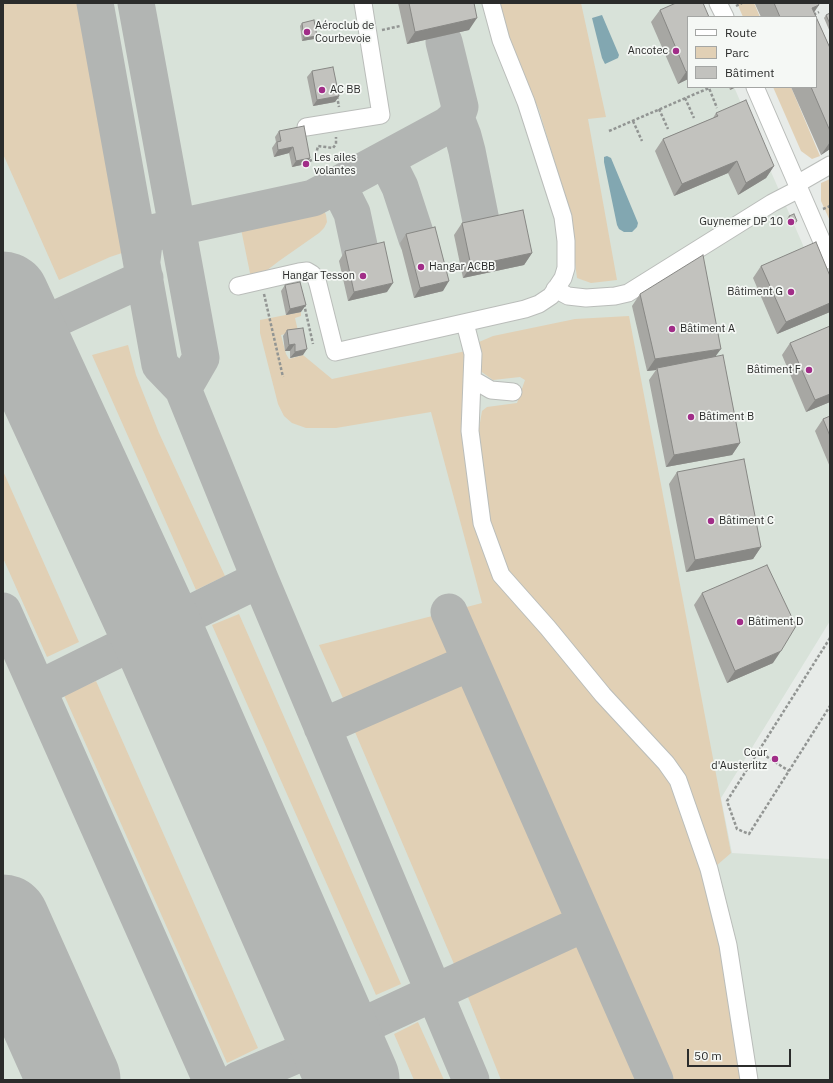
<!DOCTYPE html>
<meta charset="utf-8">
<style>
body{margin:0}
#map{position:relative;width:833px;height:1083px;overflow:hidden;background:#e7ebe8;font-family:"IBM Plex Sans",sans-serif}
canvas{display:block}
.frame{position:absolute;inset:0;border:4px solid #2b2c2b;pointer-events:none}
.legend{position:absolute;left:687px;top:16px;width:130px;height:72px;box-sizing:border-box;background:#f5f8f5;border:1px solid #a4a6a4;margin:0;padding:5px 7px;list-style:none;font-size:12px;color:#2b2c2b}
.legend li{display:flex;align-items:center;gap:8px;height:20px}
.legend b{width:20px;border:1px solid #a4a6a4}
.scale{position:absolute;left:687px;top:1049px;width:104px;height:18px;box-sizing:border-box;border:2px solid #2b2c2b;border-top:0;padding-left:5px;font-size:12px;line-height:14px;white-space:nowrap;color:#2b2c2b;-webkit-text-stroke:3px #f5f8f5;paint-order:stroke}
</style>
<div id="map">
<canvas width="833" height="1083"></canvas>
<div class="frame"></div>
<ul class="legend">
<li><b style="height:5px;background:#fff"></b>Route</li>
<li><b style="height:11px;background:#e1d0b5"></b>Parc</li>
<li><b style="height:11px;background:#c2c2be"></b>Bâtiment</li>
</ul>
<div class="scale">50 m</div>
</div>
<script>
const c = document.querySelector('canvas').getContext('2d');
c.lineJoin = 'round';
function paint(path, color) { c.fillStyle = color; c.fill(path, 'evenodd'); }
const shape = rows => new Path2D(rows.map(r => 'M' + r).join(''));
function trace(path, color, width, dash) { c.strokeStyle = color; c.lineWidth = width; c.lineCap = dash ? 'butt' : 'round'; c.setLineDash(dash || []); c.stroke(path); }
function label(font, color, halo, rows, align = 'center') {
  c.font = font + ' "IBM Plex Sans",sans-serif'; c.lineWidth = 3.5; c.setLineDash([]); c.textBaseline = 'middle'; c.strokeStyle = halo; c.fillStyle = color; for (const [text, x, y, turn = 0] of rows) {
    c.save(); c.translate(x, y); c.rotate((+turn || 0) * Math.PI / 180); c.textAlign = isNaN(turn) ? turn : align; if (halo) c.strokeText(text, 0, 0); c.fillText(text, 0, 0); c.restore();
  }
}
const built = shape([
 [3,3,698,3,688,17,688,87,734,87,830,307,830,621,721,798,732,853,830,859,830,1080,3,1080]
]);
const green = shape([
 [3,3,87,3,131,250,110,257,59,280,3,154],
 [498,3,581,3,606,117,588,119,617,280,591,283,577,278,567,202,539,110,534,99,524,83],
 [737,3,754,3,760,17,743,17],
 [773,87,791,87,820,156,812,159,801,151],
 [830,179,830,221,821,201,821,183],
 [321,203,326,215,327,222,324,228,319,233,279,261,266,271,251,278,240,224,301,209],
 [301,312,301,316,295,318,298,331,281,335,286,354,289,359,303,355,332,379,466,351,483,540,668,775,717,915,745,1080,666,1080,459,609,482,603,431,412,336,428,306,428,292,423,284,416,278,404,260,333,260,320],
 [629,316,731,853,716,866,682,774,673,758,612,694,503,565,482,493,477,440,482,411,487,407,517,403,525,380,520,377,493,380,479,370,478,359,479,342,493,336,575,319],
 [128,345,136,375,159,433,225,576,196,590,92,355],
 [3,471,79,642,47,657,3,558],
 [239,614,401,984,376,995,212,625],
 [440,614,459,658,347,707,319,645],
 [468,672,573,918,457,971,352,725,353,720],
 [96,681,258,1048,227,1063,64,695],
 [582,938,646,1080,501,1080,464,987,514,963],
 [418,1022,444,1080,414,1080,394,1034]
]);
const water = shape([
 [602,15,619,55,618,58,605,64,602,58,592,18],
 [607,156,611,158,638,223,637,227,632,232,624,232,619,229,617,225,604,162,604,157]
]);
const taxiway = shape([
 [95,3,160,365,183,389,260,579,471,1080],
 [136,3,201,358,183,389],
 [456,118,463,136,467,151,482,226],
 [386,159,400,187,417,239],
 [338,185,352,213,361,255],
 [142,260,144,243,149,236,156,232,313,198,448,125,456,118,460,107,444,42],
 [3,343,145,278],
 [3,611,211,1080],
 [449,612,655,1080],
 [38,689,260,579],
 [322,727,471,662],
 [238,1080,336,1038,585,923]
]);
const runway = shape([
 [3,298,156,630,353,1080],
 [3,921,74,1080]
]);
const path = shape([
 [736,6,742,3],
 [809,17,819,12],
 [382,30,400,26],
 [337,96,339,107],
 [685,98,694,118],
 [659,109,668,129],
 [633,121,642,141],
 [609,131,709,88,717,108],
 [309,161,315,159,318,146,333,148,336,144,336,137],
 [823,209,830,206],
 [264,294,283,377],
 [304,304,313,344],
 [830,638,727,801,737,829,749,834,830,706],
 [758,751,789,771]
]);
const minor = shape([
 [718,3,725,17],
 [755,87,830,260],
 [306,127,381,115,363,3],
 [797,184,830,165],
 [238,286,299,272,307,271,312,274,316,278,318,284,335,352,525,309,539,304,551,296,563,278,566,268,566,241,563,217,526,102,501,40,491,3],
 [555,289,568,296,586,298,615,296,628,293,772,203,799,189],
 [465,323,473,354,470,431,482,523,501,575,548,628,603,695,666,763,678,780,709,869,728,945,749,1080],
 [472,379,491,390,513,392]
]);
const wall = shape([
 [398,3,474,3,469,30,407,44],
 [755,3,818,3,814,12,830,48,830,149,821,155,791,87,816,87,816,17,761,17,755,4],
 [660,10,688,17,688,79,678,84,651,22],
 [830,13,830,32,824,18,826,15],
 [302,23,317,36,314,39,302,41,300,26],
 [312,71,339,96,335,102,313,106,307,77],
 [729,87,735,87,734,88,730,90],
 [716,113,774,166,766,178,738,195,728,173,674,196,655,151,663,139,713,118],
 [279,131,310,158,306,164,292,167,289,153,274,157,272,148,276,142,275,137],
 [789,216,797,221,795,224,790,226,787,219],
 [462,223,532,253,524,265,463,278,454,235],
 [406,234,443,291,414,298,400,243],
 [345,251,387,292,348,301,339,261],
 [761,266,830,276,830,312,777,334,753,278],
 [285,285,301,312,286,315,281,291],
 [640,294,716,356,740,443,732,455,666,467,649,380,656,370,647,371,632,306],
 [287,330,303,355,290,358,290,351,285,351,283,336],
 [790,343,830,402,806,412,782,355],
 [830,416,830,467,815,431,823,419],
 [677,472,761,547,753,559,686,572,669,484],
 [702,593,773,663,727,683,694,605]
]);
const shadedWall = shape([
 [819,5,811,17,812,8],
 [477,18,469,30,407,44,415,32],
 [317,36,314,39,302,41,304,38],
 [688,71,688,79,678,84,686,72],
 [732,87,735,87,734,88,730,90],
 [339,96,335,102,313,106,317,100],
 [830,142,830,149,821,155],
 [293,147,289,153,274,157,278,150],
 [310,158,306,164,292,167,296,161],
 [737,161,728,173,674,196,682,184],
 [774,166,766,178,738,195,746,183],
 [797,221,795,224,790,226,792,223],
 [532,253,524,265,463,278,471,266],
 [449,281,443,291,414,298,420,288],
 [393,283,387,292,348,301,354,292],
 [830,303,830,312,777,334,786,322],
 [306,305,301,312,286,315,290,309],
 [295,344,290,351,285,351,289,345],
 [307,349,303,355,290,358,295,352],
 [721,349,712,361,657,368,656,370,647,371,655,359],
 [830,394,830,402,806,412,815,400],
 [740,443,732,455,666,467,674,455],
 [761,547,753,559,686,572,695,560],
 [781,651,773,663,727,683,735,671]
]);
const building = shape([
 [409,3,474,3,477,18,415,32,409,3],
 [676,3,703,3,709,17,688,17,688,71,686,72,660,10,676,3],
 [774,3,818,3,819,5,812,8,830,48,830,131,811,87,816,87,816,17,780,17,774,3],
 [830,13,830,24,826,15,830,13],
 [314,20,317,36,304,38,302,23,314,20],
 [333,67,339,96,317,100,312,71,333,67],
 [746,100,774,166,746,183,737,161,682,184,663,139,718,116,716,113,746,100],
 [304,126,310,158,296,161,293,147,278,150,277,142,281,141,279,131,304,126],
 [523,210,532,253,471,266,462,223,523,210],
 [794,214,797,221,792,223,789,216,794,214],
 [435,227,449,281,420,288,406,234,435,227],
 [384,242,393,283,354,292,345,251,384,242],
 [816,242,830,276,830,303,786,322,761,266,816,242],
 [703,255,721,349,655,359,640,294,703,255],
 [300,282,306,305,290,309,285,285,300,282],
 [830,326,830,394,815,400,790,343,830,326],
 [303,328,307,349,295,352,295,344,289,345,287,330,303,328],
 [723,355,740,443,674,455,657,368,723,355],
 [830,416,830,436,823,419,830,416],
 [744,459,761,547,695,560,677,472,744,459],
 [767,565,796,626,781,651,735,671,702,593,767,565]
]);
const markers = [
 [307,32,4,"#a12d88"],
 [676,51,4,"#a12d88"],
 [322,90,4,"#a12d88"],
 [306,164,4,"#a12d88"],
 [791,222,4,"#a12d88"],
 [421,267,4,"#a12d88"],
 [363,276,4,"#a12d88"],
 [791,292,4,"#a12d88"],
 [672,329,4,"#a12d88"],
 [809,370,4,"#a12d88"],
 [691,417,4,"#a12d88"],
 [711,521,4,"#a12d88"],
 [740,622,4,"#a12d88"],
 [775,759,4,"#a12d88"]
];
const poiNames = [
 ["Aéroclub de",315,26],
 ["Courbevoie",315,39],
 ["Ancotec",668,51,"right"],
 ["AC BB",330,90],
 ["Les ailes",314,158],
 ["volantes",314,171],
 ["Guynemer DP 10",783,222,"right"],
 ["Hangar ACBB",429,267],
 ["Hangar Tesson",355,276,"right"],
 ["Bâtiment G",783,292,"right"],
 ["Bâtiment A",680,329],
 ["Bâtiment F",801,370,"right"],
 ["Bâtiment B",699,417],
 ["Bâtiment C",719,521],
 ["Bâtiment D",748,622],
 ["Cour",767,753,"right"],
 ["d'Austerlitz",767,766,"right"]
];
paint(built, '#d8e2d9');
paint(green, '#e1d0b5');
paint(water, '#82a7b1');
trace(taxiway, '#b2b5b3', 37);
trace(runway, '#b2b5b3', 93);
trace(minor, '#babdba', 19);
trace(path, '#929593', 2.5, [3, 2]);
trace(minor, '#fff', 17);
paint(wall, '#a7a7a3');
paint(shadedWall, '#888885');
paint(building, '#c2c2be');
trace(building, '#888885', 1);
for (const [x, y, r, color] of markers) { const dot = new Path2D(); dot.arc(x, y, r, 0, 2 * Math.PI); c.fillStyle = color; c.fill(dot); trace(dot, '#f5f8f5', 1.5); }
label('11px', '#2b2c2b', '#f5f8f5', poiNames, 'left');
</script>
